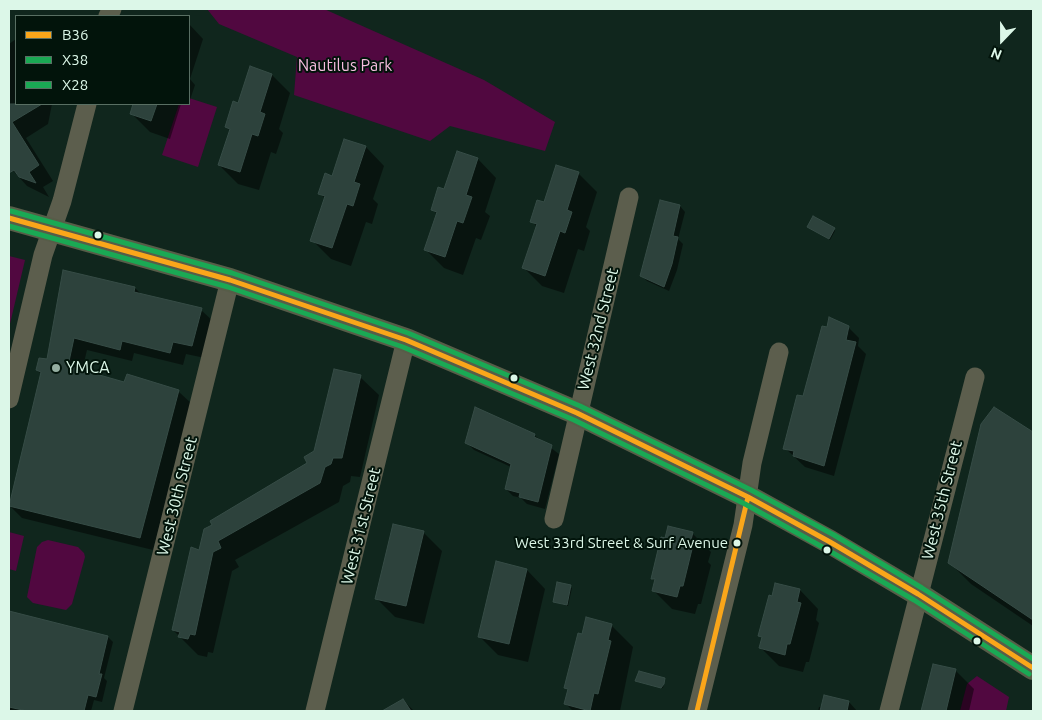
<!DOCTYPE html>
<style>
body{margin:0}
#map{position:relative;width:1042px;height:720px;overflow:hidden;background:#10261d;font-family:Ubuntu,sans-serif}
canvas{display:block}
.frame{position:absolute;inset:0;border:10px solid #dcf7e8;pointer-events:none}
.legend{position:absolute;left:15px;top:15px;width:175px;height:90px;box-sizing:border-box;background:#02140b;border:1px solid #596f63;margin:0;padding:6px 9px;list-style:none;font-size:15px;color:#dcf7e8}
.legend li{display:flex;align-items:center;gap:10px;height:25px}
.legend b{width:25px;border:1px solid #596f63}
.north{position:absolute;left:977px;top:15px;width:50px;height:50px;-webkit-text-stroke:4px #02140b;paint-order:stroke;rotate:202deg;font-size:14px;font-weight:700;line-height:20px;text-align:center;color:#dcf7e8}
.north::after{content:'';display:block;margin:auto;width:18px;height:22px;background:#dcf7e8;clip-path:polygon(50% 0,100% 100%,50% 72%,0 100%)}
</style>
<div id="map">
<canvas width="1042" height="720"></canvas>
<div class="frame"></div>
<ul class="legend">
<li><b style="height:6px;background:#faa61a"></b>B36</li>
<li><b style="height:6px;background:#1aa954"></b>X38</li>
<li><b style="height:6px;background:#1aa954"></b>X28</li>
</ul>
<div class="north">N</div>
</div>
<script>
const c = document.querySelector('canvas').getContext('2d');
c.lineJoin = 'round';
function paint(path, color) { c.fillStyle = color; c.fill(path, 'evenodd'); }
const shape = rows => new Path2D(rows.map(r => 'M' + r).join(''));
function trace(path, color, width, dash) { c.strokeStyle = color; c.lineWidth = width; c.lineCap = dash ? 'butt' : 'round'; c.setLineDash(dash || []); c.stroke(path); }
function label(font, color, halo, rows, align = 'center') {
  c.font = font + ' Ubuntu,sans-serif'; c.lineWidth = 4; c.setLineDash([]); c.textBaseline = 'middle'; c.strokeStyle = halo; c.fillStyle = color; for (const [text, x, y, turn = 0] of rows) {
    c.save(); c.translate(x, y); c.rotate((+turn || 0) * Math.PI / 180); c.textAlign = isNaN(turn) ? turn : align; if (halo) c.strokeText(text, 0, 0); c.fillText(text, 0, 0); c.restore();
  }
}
const green = shape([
 [207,9,324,9,484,80,555,122,545,151,450,126,430,141,294,95,297,57,219,24],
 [189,98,217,107,198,167,162,155,179,104,189,104],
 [9,256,25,260,9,328],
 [9,532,24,536,16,571,9,569],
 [48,540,78,547,84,553,85,557,72,604,66,610,33,603,27,597,37,547,42,542],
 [977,676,1009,697,1006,711,960,711,967,684]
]);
const shadow = shape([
 [189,24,203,39,190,79,195,85,189,103],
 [16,39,16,104,52,104,48,124,26,138,53,181,43,187,49,197,27,186,9,166,9,44],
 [272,75,290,93,279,129,283,133,276,154,271,152,259,190,238,184,219,165,230,131,226,126,239,104],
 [134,104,181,104,170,139,150,132,131,113],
 [345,140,366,147,384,166,373,199,378,204,372,224,366,222,351,266,331,259,312,240,326,199,320,194,333,177],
 [457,153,478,159,496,178,485,212,490,216,481,240,476,238,463,275,444,268,426,250,438,215,432,209,445,191],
 [578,173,597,192,586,227,590,231,584,251,578,249,564,293,542,286,523,267,537,227,532,221],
 [680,206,685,212,678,239,683,244,677,270,669,291,647,281,641,275],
 [810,228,834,229,835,231,830,240],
 [64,271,135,288,142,295,201,310,214,322,205,358,186,354,183,365,134,353,132,361,87,350,82,371,125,384,127,376,179,392,192,404,153,550,22,518,9,505,42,375,37,370,48,361],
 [848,327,859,338,858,346,866,354,834,476,805,467,785,448,804,398],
 [360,377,379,395,360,477,351,476,350,482,343,486,339,502,235,560,239,567,232,571,213,653,208,652,207,657,198,655,173,630,200,551,309,463],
 [995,408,1033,434,1033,626,971,584,949,562],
 [534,435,559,454,545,509,527,504,521,498,513,496,506,489,511,467,474,450,466,442],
 [423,532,442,551,424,624,395,617,376,598],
 [692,533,711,552,708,562,711,565,701,604,698,604,695,614,672,609,653,590,655,581,652,578],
 [497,563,527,570,545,589,528,662,498,655,479,636],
 [558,584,572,588,568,606,554,602],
 [800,590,818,609,816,620,819,623,809,662,806,662,803,672,779,666,761,648,763,639,760,636,773,597],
 [9,613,108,637,113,642,104,678,107,681,102,702,94,700,91,711,9,711],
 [611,625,633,647,620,711,573,711,566,704,569,690,566,687,583,635],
 [934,665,955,670,974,689,969,711,922,711],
 [665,679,663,688,636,681],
 [403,700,414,711,385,711],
 [849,702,857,711,818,711,819,707]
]);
const building = shape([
 [250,66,272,74,260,112,265,114,258,136,252,134,240,172,218,165,230,129,225,127,233,101,238,103,250,66],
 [9,104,42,104,12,122,39,165,29,172,36,183,19,177,14,170,9,173,9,104],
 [133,104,157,104,151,121,130,114,133,104],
 [344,139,366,146,354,182,360,184,353,206,347,204,332,248,310,241,325,196,318,194,325,173,332,176,344,139],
 [457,151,478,158,466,195,472,197,463,223,457,221,445,257,424,250,437,212,431,210,438,187,444,189,457,151],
 [556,165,579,172,567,210,572,212,565,233,560,231,545,276,522,268,537,224,530,222,537,200,544,202,556,165],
 [660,200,680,205,673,236,678,237,672,264,664,287,640,276,660,200],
 [813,216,835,228,829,239,807,227,813,216],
 [63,270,135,287,134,292,202,308,192,346,173,342,170,353,122,341,120,350,74,338,68,366,124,382,127,374,179,390,140,538,9,506,41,372,36,370,39,358,47,359,63,270],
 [829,317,849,326,846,340,856,342,824,466,793,456,794,451,783,449,797,395,803,396,822,326,827,327,829,317],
 [334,369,361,375,342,458,333,458,331,464,325,467,320,483,218,541,221,548,213,552,195,635,190,634,188,639,178,637,180,632,172,630,191,547,199,550,204,529,212,525,210,521,307,463,304,457,314,451,334,369],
 [475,407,535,434,534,437,552,445,538,502,519,497,520,493,505,489,511,464,465,443,475,407],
 [994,407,1033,432,1033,620,948,563,981,424,994,407],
 [393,524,424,531,406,606,375,599,393,524],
 [668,526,693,532,690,544,693,545,683,586,680,586,677,597,652,591,655,579,651,579,661,537,665,538,668,526],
 [496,561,527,569,509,644,478,637,496,561],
 [557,582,571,585,567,605,553,602,557,582],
 [775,583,800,589,797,602,801,603,790,644,787,644,785,655,759,648,762,637,758,636,769,595,772,596,775,583],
 [9,611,108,636,99,674,102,674,96,697,88,695,84,711,27,711,9,707,9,611],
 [586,617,612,624,608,640,611,641,598,694,594,693,590,711,564,704,568,689,564,688,578,633,582,634,586,617],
 [933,664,956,669,946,711,921,711,933,664],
 [639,671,665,678,664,684,661,688,635,681,639,671],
 [824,695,849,701,847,711,820,711,824,695],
 [403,699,411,711,382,711,403,699]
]);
const minor = shape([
 [108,16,112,9],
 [9,399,43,255,62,201,87,104],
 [554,519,629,197],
 [123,711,230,280],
 [315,711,406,340],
 [697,711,743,525,752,463,779,352],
 [889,711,975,377]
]);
const major = shape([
 [9,218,230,280,406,340,577,413,748,497,830,542,918,594,1033,668]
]);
const bus1 = shape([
 [9,218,230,280,406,340,577,413,748,497,830,542,918,594,1033,668],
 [697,711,748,497]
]);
const bus2 = shape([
 [9,226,228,287,403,347,574,420,745,504,826,549,914,600,1029,674]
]);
const bus3 = shape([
 [11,211,232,273,408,333,580,406,751,490,834,535,922,588,1033,659]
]);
const markers = [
 [98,235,4.5,"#dcf7e8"],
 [56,368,5,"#95aea1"],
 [514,378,4.5,"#dcf7e8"],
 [737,543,4.5,"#dcf7e8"],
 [827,550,4.5,"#dcf7e8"],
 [977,641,4.5,"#dcf7e8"]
];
const busNames = [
 ["West 33rd Street & Surf Avenue",728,543]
];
const parkNames = [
 ["Nautilus Park",345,66]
];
const streetNames = [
 ["West 32nd Street",598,329,-76],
 ["West 30th Street",177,496,-76],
 ["West 35th Street",942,500,-76],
 ["West 31st Street",361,526,-76]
];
const poiNames = [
 ["YMCA",66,368]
];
paint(green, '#510840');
paint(shadow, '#0007');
paint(building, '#2d423c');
trace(building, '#364c46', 1);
trace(minor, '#5c5e4d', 19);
trace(major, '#575d48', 24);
trace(bus1, '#faa61a', 5);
trace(bus2, '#1aa954', 5);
trace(bus3, '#1aa954', 5);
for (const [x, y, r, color] of markers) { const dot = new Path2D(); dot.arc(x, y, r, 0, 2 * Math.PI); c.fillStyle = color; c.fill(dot); trace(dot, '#02140b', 2); }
label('15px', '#dcf7e8', '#02140b', busNames, 'right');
label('16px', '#f6bddf', '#02140b', parkNames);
label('16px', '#dcf7e8', '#02140b', streetNames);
label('16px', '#dcf7e8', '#02140b', poiNames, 'left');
</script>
